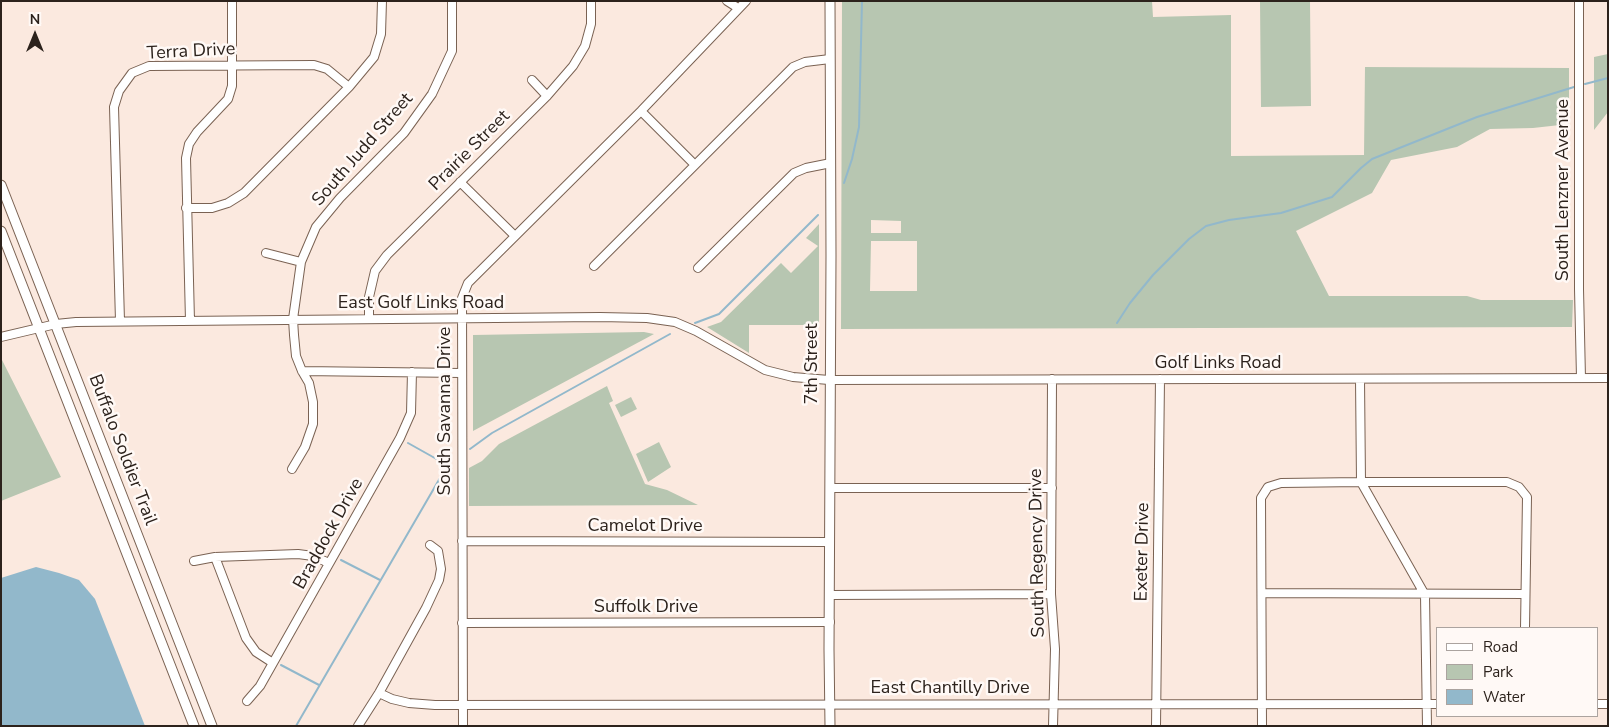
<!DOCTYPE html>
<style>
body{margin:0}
#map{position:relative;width:1609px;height:727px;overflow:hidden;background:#fbe9df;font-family:"Nunito Sans",sans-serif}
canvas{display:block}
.frame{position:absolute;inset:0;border:2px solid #2c221c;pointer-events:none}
.legend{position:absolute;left:1436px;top:627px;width:162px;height:90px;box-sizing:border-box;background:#fff9f6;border:1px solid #aba39f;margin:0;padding:6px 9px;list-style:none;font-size:15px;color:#2c221c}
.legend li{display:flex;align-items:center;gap:10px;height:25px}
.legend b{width:25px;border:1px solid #aba39f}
.north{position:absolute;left:10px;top:10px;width:50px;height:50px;-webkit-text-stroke:4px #fff9f6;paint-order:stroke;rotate:0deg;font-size:14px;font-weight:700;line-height:20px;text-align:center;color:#2c221c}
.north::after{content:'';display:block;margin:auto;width:18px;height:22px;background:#2c221c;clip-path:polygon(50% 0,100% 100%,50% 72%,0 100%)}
</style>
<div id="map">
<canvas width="1609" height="727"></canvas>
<div class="frame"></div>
<ul class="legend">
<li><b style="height:6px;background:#fff"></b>Road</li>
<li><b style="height:14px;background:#b7c6b1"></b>Park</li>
<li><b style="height:14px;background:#92b8cb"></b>Water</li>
</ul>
<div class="north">N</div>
</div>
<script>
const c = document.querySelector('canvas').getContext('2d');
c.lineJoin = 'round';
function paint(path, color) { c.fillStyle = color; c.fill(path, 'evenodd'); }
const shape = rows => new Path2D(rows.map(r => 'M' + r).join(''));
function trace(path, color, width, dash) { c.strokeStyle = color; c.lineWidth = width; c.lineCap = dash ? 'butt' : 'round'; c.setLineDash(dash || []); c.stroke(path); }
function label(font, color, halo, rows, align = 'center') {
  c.font = font + ' "Nunito Sans",sans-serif'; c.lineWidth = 5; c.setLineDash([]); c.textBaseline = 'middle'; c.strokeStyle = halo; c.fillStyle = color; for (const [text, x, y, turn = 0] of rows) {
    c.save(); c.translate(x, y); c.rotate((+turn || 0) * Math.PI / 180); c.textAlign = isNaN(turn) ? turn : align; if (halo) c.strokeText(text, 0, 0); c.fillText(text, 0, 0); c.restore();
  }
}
const green = shape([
 [842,1,1152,1,1153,17,1231,15,1231,156,1364,155,1365,67,1569,68,1569,124,1533,128,1490,129,1457,147,1391,160,1372,193,1296,231,1329,296,1467,296,1481,300,1573,300,1572,327,841,329],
 [871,220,901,221,901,233,871,233],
 [871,241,917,241,917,291,870,291],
 [1260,1,1310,1,1311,106,1261,107],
 [1608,54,1608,112,1594,130,1594,57],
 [819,224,819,325,749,325,749,353,707,327,721,322,781,263,791,273,818,246,806,238],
 [644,332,654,334,473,431,473,335],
 [1,358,61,477,1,501],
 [607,386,613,401,609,403,645,484,667,490,698,505,469,506,469,468,482,461,499,444,512,437],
 [631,397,637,409,621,417,615,405],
 [659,442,671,467,648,482,636,454]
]);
const water = shape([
 [36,567,59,573,79,580,95,599,145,726,1,726,1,578]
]);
const stream = shape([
 [1585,84,1608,78],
 [844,183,852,159,859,127,862,1],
 [695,323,719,314,818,215],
 [1117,323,1130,303,1153,275,1189,239,1206,226,1229,220,1281,213,1332,197,1361,168,1372,159,1477,117,1574,87],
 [470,449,492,433,670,334],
 [341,560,380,580],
 [281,665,319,685],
 [296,726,440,478,449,466,408,443]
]);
const minor = shape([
 [727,1,738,8],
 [1579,1,1579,289,1581,378],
 [532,80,547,96],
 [641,111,694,164],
 [460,182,515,236],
 [186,208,212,208,228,203,244,193,349,87,374,57,381,34,382,1],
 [266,253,301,262],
 [594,266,793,67,805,62,830,59],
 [698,268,794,173,806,168,831,163],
 [369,319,369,297,375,271,387,255,547,96,573,66,585,46,591,24,591,1],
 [120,321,114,107,119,91,132,73,149,66,314,65,327,69,349,87],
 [190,321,186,158,189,144,197,132,228,99,232,86,232,1],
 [1,337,56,324,76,322,600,317,647,318,675,322,696,331,765,370,793,377,829,380,1608,378],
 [302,371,461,373],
 [1052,379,1051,594,1055,649,1053,726],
 [1360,379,1361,482,1425,595,1427,726],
 [292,469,305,447,313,424,313,402,309,383,302,371,296,356,294,335,293,319,301,262,316,227,340,198,404,133,432,94,452,51,452,1],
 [830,488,1052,488],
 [462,541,829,542],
 [215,557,246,638,256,652,273,663],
 [194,561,215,557,298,554,313,556,329,563],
 [1262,593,1525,594],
 [830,595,1051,594],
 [462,623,830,622],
 [379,693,392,699,409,703,435,705,1438,704],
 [247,701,260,686,400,438,411,413,412,372],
 [1598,704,1608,704],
 [358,726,379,693,426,608,439,580,441,569,438,551,430,545],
 [463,726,462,298,468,283,641,111,746,1],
 [1156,726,1160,379],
 [1262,726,1261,498,1268,487,1281,483,1361,482,1507,482,1519,487,1527,497,1525,628]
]);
const major = shape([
 [830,1,831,256,829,649,830,726],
 [1,185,212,726],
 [1,231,194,726]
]);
const streetNames = [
 ["Terra Drive",191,52,-3],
 ["South Judd Street",363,150,-49],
 ["Prairie Street",470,151,-45],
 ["South Lenzner Avenue",1564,190,-90],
 ["East Golf Links Road",421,304],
 ["7th Street",813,364,-90],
 ["Golf Links Road",1218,364],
 ["South Savanna Drive",446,411,-90],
 ["Buffalo Soldier Trail",122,450,69],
 ["Camelot Drive",645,527],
 ["Braddock Drive",329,534,-61],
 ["Exeter Drive",1143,552,-89],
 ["South Regency Drive",1038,553,-91],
 ["Suffolk Drive",646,608],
 ["East Chantilly Drive",950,689]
];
paint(green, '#b7c6b1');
paint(water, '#92b8cb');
trace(stream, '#92b8cb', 2);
trace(minor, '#7a6253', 10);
trace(major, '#7a6253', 11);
trace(minor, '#fff', 8);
trace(major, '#fff', 9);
label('18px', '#2c221c', '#fff9f6', streetNames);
</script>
